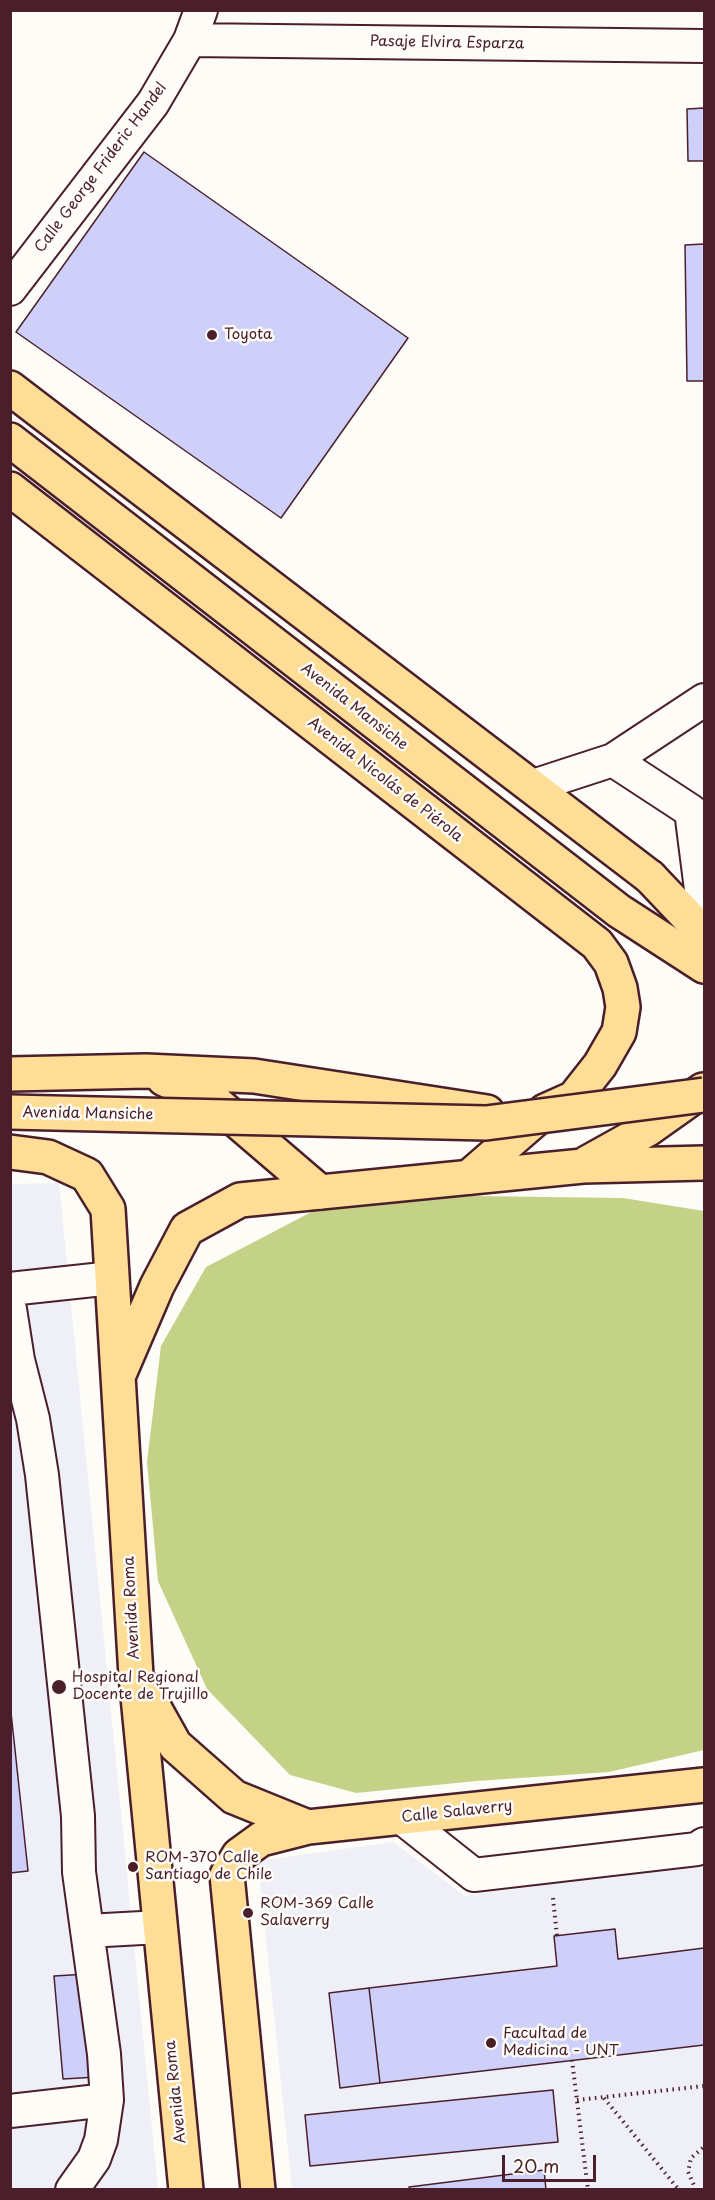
<!DOCTYPE html>
<meta charset="utf-8">
<style>
body{margin:0}
#map{position:relative;width:715px;height:2200px;overflow:hidden;background:#fdfcf7;font-family:"Playpen Sans",sans-serif}
canvas{display:block}
.frame{position:absolute;inset:0;border:12px solid #4a1f2b;pointer-events:none}
.scale{position:absolute;left:502px;top:2155px;width:94px;height:27px;box-sizing:border-box;border:3px solid #4a1f2b;border-top:0;padding-left:8px;font-size:18px;line-height:21px;white-space:nowrap;color:#4a1f2b;-webkit-text-stroke:4px #fdfcf7;paint-order:stroke}
</style>
<div id="map">
<canvas width="715" height="2200"></canvas>
<div class="frame"></div>
<div class="scale">20 m</div>
</div>
<script>
const c = document.querySelector('canvas').getContext('2d');
c.lineJoin = 'round';
function paint(path, color) { c.fillStyle = color; c.fill(path, 'evenodd'); }
const shape = rows => new Path2D(rows.map(r => 'M' + r).join(''));
function trace(path, color, width, dash) { c.strokeStyle = color; c.lineWidth = width; c.lineCap = dash ? 'butt' : 'round'; c.setLineDash(dash || []); c.stroke(path); }
function label(font, color, halo, rows, align = 'center') {
  c.font = font + ' "Playpen Sans",sans-serif'; c.lineWidth = 5; c.setLineDash([]); c.textBaseline = 'middle'; c.strokeStyle = halo; c.fillStyle = color; for (const [text, x, y, turn = 0] of rows) {
    c.save(); c.translate(x, y); c.rotate((+turn || 0) * Math.PI / 180); c.textAlign = isNaN(turn) ? turn : align; if (halo) c.strokeText(text, 0, 0); c.fillText(text, 0, 0); c.restore();
  }
}
const built = shape([
 [59,1183,158,2189,11,2189,10,1184],
 [393,1842,465,1896,704,1863,704,2189,292,2189,258,1861]
]);
const green = shape([
 [472,1196,623,1198,704,1211,704,1750,609,1772,476,1781,356,1793,290,1775,207,1689,158,1581,147,1462,161,1346,206,1267,323,1206]
]);
const building = shape([
 [704,108,704,161,688,161,687,109,704,108],
 [144,152,408,338,281,518,16,332,144,152],
 [704,244,704,381,687,381,685,245,704,244],
 [10,1703,28,1871,10,1873,10,1703],
 [615,1929,618,1959,704,1948,704,2045,380,2083,369,1988,557,1966,554,1936,615,1929],
 [88,1974,97,2077,63,2079,54,1976,88,1974],
 [369,1988,380,2083,340,2088,329,1993,369,1988],
 [553,2090,558,2142,310,2166,305,2115,553,2090],
 [544,2170,546,2190,410,2190,409,2187,544,2170]
]);
const path = shape([
 [553,1898,557,1936],
 [572,2060,588,2190],
 [604,2098,679,2190],
 [577,2100,704,2086],
 [696,2190,688,2172,691,2158,704,2147]
]);
const minor = shape([
 [190,40,704,46],
 [10,289,153,103,190,40,201,10],
 [613,760,704,700],
 [533,786,613,760,691,811,703,905],
 [10,1289,112,1278],
 [10,1309,18,1360,33,1419,42,1475,78,1816,79,1872,104,2054,107,2100,101,2140,94,2159,72,2190],
 [402,1818,474,1875,697,1849,704,1844],
 [87,1931,160,1927],
 [10,2111,107,2100]
]);
const major = shape([
 [650,877,704,934],
 [10,1152,48,1157,87,1175,108,1209,136,1676,186,2190],
 [587,1163,648,1129,703,1090],
 [120,1372,157,1286,187,1229,240,1200,583,1166,704,1163],
 [142,1686,175,1745,234,1797,308,1827],
 [258,2190,227,1875,239,1855,261,1839,308,1827,704,1785]
]);
const highway = shape([
 [10,388,650,877],
 [10,440,619,911,704,966],
 [10,489,597,944,611,963,620,988,623,1007,619,1032,600,1065,574,1098,545,1111,469,1177],
 [10,1074,146,1071,254,1076,487,1112],
 [164,1079,215,1102,320,1192]
]);
const highwayBridge = shape([
 [10,1112,486,1123,704,1095]
]);
const markers = [
 [212,335,6,"#4a1f2b"],
 [59,1687,8,"#4a1f2b"],
 [133,1867,6,"#4a1f2b"],
 [248,1913,6,"#4a1f2b"],
 [491,2043,6,"#4a1f2b"]
];
const streetNames = [
 ["Pasaje Elvira Esparza",447,43,1],
 ["Calle George Frideric Handel",101,168,-53],
 ["Avenida Mansiche",354,707,38],
 ["Avenida Nicolás de Piérola",385,780,38],
 ["Avenida Mansiche",88,1114,1],
 ["Avenida Roma",132,1608,-93],
 ["Calle Salaverry",457,1812,-6],
 ["Avenida Roma",176,2092,-96]
];
const poiNames = [
 ["Toyota",224,335],
 ["Hospital Regional",72,1678],
 ["Docente de Trujillo",72,1695],
 ["ROM-370 Calle",145,1858],
 ["Santiago de Chile",145,1875],
 ["ROM-369 Calle",260,1904],
 ["Salaverry",260,1921],
 ["Facultad de",503,2034],
 ["Medicina - UNT",503,2051]
];
paint(built, '#efeff8');
paint(green, '#c3d287');
paint(building, '#ced0f9');
trace(building, '#4a1f2b', 1.5);
trace(minor, '#4a1f2b', 36);
trace(major, '#4a1f2b', 38);
trace(highway, '#4a1f2b', 38);
trace(path, '#4a1f2b', 4, [1.5, 4.5]);
trace(minor, '#fdfcf7', 32);
trace(major, '#fedd96', 33);
trace(highway, '#fedd96', 33);
trace(highwayBridge, '#4a1f2b', 38, []);
trace(highwayBridge, '#fedd96', 33);
for (const [x, y, r, color] of markers) { const dot = new Path2D(); dot.arc(x, y, r, 0, 2 * Math.PI); c.fillStyle = color; c.fill(dot); trace(dot, '#fdfcf7', 2); }
label('15px', '#4a1f2b', '#fdfcf7', streetNames);
label('15px', '#4a1f2b', '#fdfcf7', poiNames, 'left');
</script>
